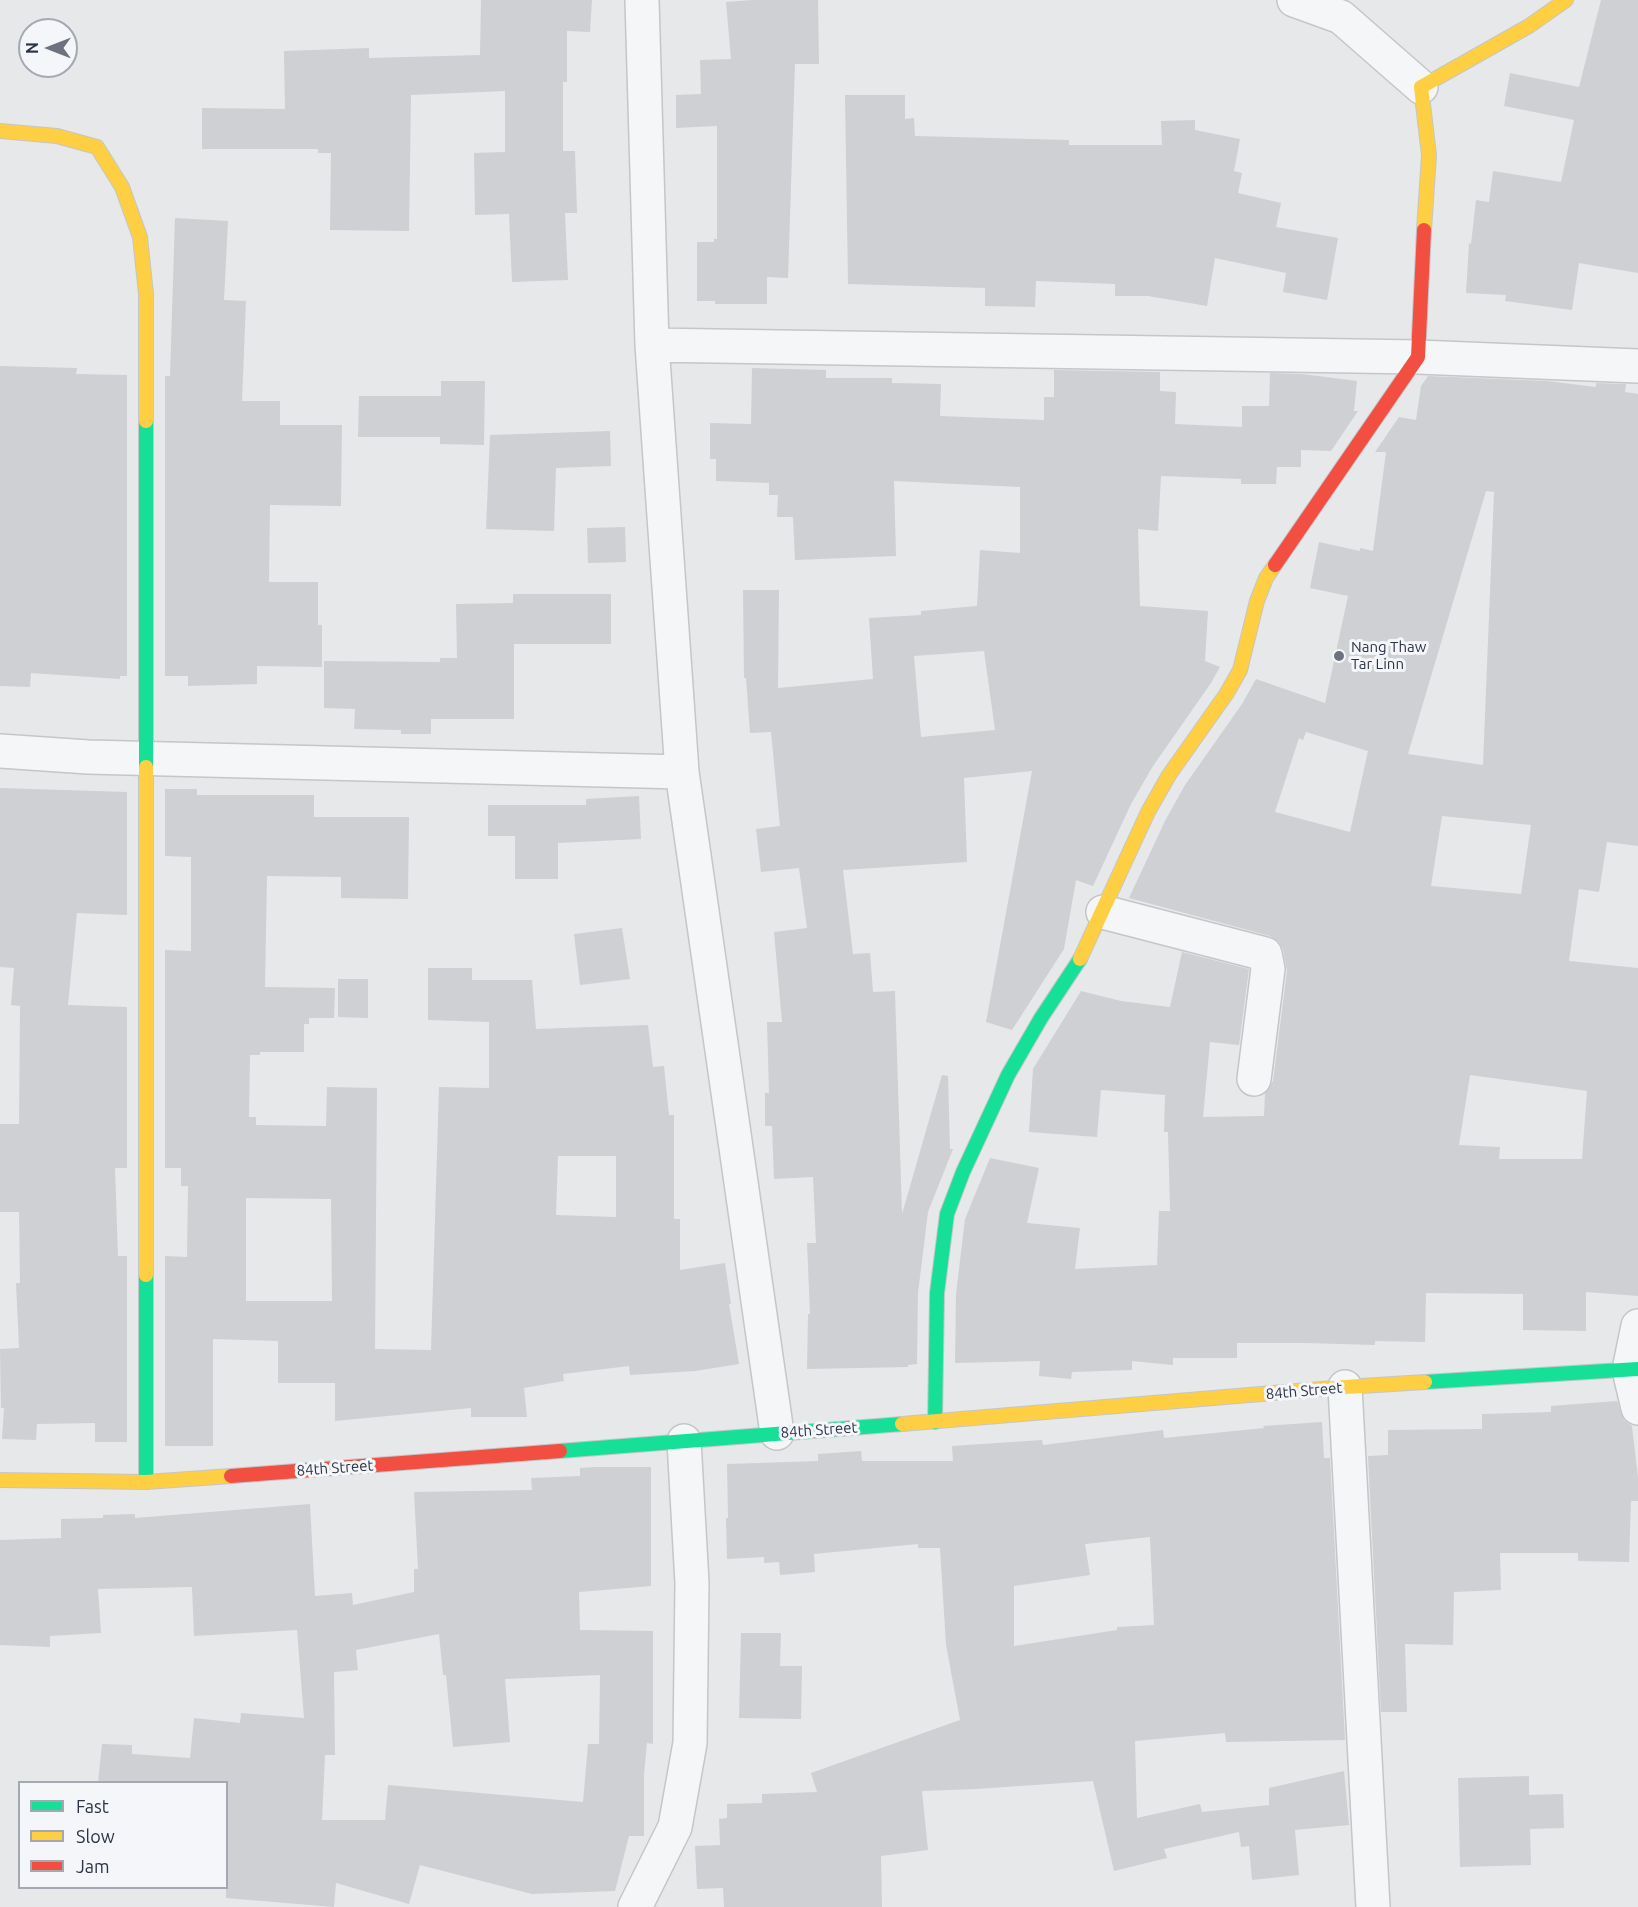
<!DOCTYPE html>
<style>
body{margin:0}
#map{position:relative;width:1638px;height:1907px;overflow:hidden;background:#e6e8ea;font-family:Ubuntu,sans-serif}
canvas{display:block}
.legend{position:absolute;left:18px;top:1781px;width:210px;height:108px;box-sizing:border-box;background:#f4f6f9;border:2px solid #a4a8b1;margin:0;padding:8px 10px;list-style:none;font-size:18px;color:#2b3445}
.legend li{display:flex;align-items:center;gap:12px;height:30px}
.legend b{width:30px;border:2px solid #a4a8b1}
.north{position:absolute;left:18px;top:18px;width:60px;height:60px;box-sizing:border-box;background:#f4f6f9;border:2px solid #a4a8b1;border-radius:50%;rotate:270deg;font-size:16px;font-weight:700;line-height:24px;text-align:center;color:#2b3445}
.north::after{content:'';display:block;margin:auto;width:21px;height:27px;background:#6c737f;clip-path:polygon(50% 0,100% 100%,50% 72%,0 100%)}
</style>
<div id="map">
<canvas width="1638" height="1907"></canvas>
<ul class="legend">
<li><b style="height:8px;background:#16e098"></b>Fast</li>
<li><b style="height:8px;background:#ffcf43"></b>Slow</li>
<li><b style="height:8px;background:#f24e42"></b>Jam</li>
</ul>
<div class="north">N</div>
</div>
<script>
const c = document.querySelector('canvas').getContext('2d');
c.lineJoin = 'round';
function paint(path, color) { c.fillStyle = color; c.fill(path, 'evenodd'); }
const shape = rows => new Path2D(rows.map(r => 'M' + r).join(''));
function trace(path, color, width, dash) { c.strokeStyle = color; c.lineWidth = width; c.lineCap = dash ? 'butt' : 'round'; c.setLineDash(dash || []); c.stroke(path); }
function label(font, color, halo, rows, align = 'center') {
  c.font = font + ' Ubuntu,sans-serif'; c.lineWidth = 6; c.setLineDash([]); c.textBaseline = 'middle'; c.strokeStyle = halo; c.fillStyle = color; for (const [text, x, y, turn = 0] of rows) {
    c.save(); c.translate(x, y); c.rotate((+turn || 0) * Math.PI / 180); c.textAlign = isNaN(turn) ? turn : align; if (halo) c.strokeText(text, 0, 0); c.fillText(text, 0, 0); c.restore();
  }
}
const building = shape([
 [481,0,592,0,590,32,567,31,567,82,563,82,563,151,575,151,577,213,565,213,568,280,512,282,509,214,475,215,474,153,505,152,505,91,411,95,409,231,330,230,331,153,318,153,318,149,202,149,202,108,285,109,284,51,369,48,369,58,480,55],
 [752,0,818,0,819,64,795,64,788,278,767,277,767,304,715,304,715,301,697,301,697,242,714,242,714,239,717,239,717,126,676,128,676,95,701,94,700,60,731,59,726,2],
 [1601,0,1638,0,1638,273,1579,263,1572,310,1505,301,1506,295,1466,293,1469,243,1471,244,1476,200,1489,202,1493,171,1561,182,1574,120,1504,106,1510,73,1579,87],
 [845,95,905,95,905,119,914,118,915,136,1069,140,1069,145,1162,145,1161,121,1195,120,1195,130,1240,139,1234,171,1242,173,1238,193,1281,203,1276,227,1338,238,1327,300,1283,292,1286,273,1215,258,1207,306,1148,296,1115,296,1115,284,1036,281,1035,307,985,306,985,288,848,284],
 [175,218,228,221,224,300,246,301,242,401,280,401,280,425,342,425,341,506,270,505,269,582,318,582,318,625,322,625,322,667,257,666,257,684,188,686,188,676,165,676,165,376,170,376],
 [0,366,77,368,76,374,127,375,127,676,120,676,120,679,31,673,30,687,0,686],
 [752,368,826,370,826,378,892,378,892,383,941,384,940,416,1044,420,1044,397,1054,397,1054,370,1160,372,1160,391,1176,392,1175,424,1242,427,1242,406,1269,406,1270,373,1302,374,1357,381,1354,411,1358,411,1331,451,1301,450,1301,467,1277,467,1276,484,1241,484,1241,479,1161,476,1158,531,1138,529,1140,606,1208,611,1205,661,1220,667,1211,683,1153,766,1131,804,1093,886,1076,880,1064,949,1012,1030,986,1022,1032,771,964,778,967,862,843,870,853,954,870,953,873,992,895,991,902,1214,942,1075,948,1076,950,1149,953,1149,928,1212,918,1293,917,1364,908,1365,908,1367,807,1369,808,1314,810,1314,807,1243,816,1243,813,1177,774,1179,772,1126,765,1126,765,1093,769,1093,767,1022,782,1022,774,932,807,928,799,868,761,872,756,829,780,826,771,732,750,733,746,678,744,678,743,590,779,590,778,688,873,679,869,618,921,615,921,611,977,606,980,550,1020,553,1020,487,894,481,896,556,795,560,793,517,777,517,778,495,769,495,769,483,716,481,716,459,710,459,710,423,751,424],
 [984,651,995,730,921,737,914,656],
 [1428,376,1547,381,1596,387,1596,383,1626,384,1625,392,1638,394,1638,846,1607,842,1599,892,1579,889,1569,961,1638,968,1638,1296,1586,1292,1586,1331,1523,1330,1523,1294,1426,1293,1425,1342,1375,1341,1375,1345,1306,1343,1237,1343,1237,1358,1173,1358,1173,1365,1132,1361,1132,1370,1072,1372,1071,1379,1039,1376,1040,1361,955,1363,956,1294,965,1219,990,1158,1039,1168,1027,1223,1080,1228,1075,1269,1157,1265,1159,1211,1170,1211,1168,1132,1164,1132,1165,1095,1101,1090,1097,1137,1029,1132,1033,1069,1081,991,1121,1001,1170,1007,1182,952,1249,969,1239,1045,1210,1042,1203,1117,1264,1116,1265,1093,1273,1081,1287,971,1283,950,1279,942,1270,936,1129,898,1165,821,1185,785,1242,704,1256,679,1325,703,1348,596,1310,588,1319,542,1360,551,1360,548,1373,551,1386,452,1375,452,1399,417,1416,420,1421,386],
 [1486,491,1494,492,1483,765,1408,754],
 [1306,732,1368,751,1350,832,1275,812,1299,738,1303,740],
 [1442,816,1531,825,1521,894,1431,886],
 [1470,1075,1587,1091,1582,1159,1499,1159,1500,1147,1459,1145],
 [441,381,485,381,484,445,440,444,440,437,358,437,359,396,441,396],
 [610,431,611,466,556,468,554,531,486,529,490,435],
 [625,527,626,562,588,563,587,528],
 [513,594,611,594,611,644,514,644,514,719,431,719,431,734,401,734,401,730,354,729,355,709,324,708,324,661,440,662,440,658,457,658,456,604,513,603],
 [0,788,127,792,127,915,77,913,68,1005,127,1007,127,1168,115,1168,118,1256,127,1256,127,1442,95,1442,95,1423,37,1424,36,1440,2,1439,4,1408,1,1408,0,1349,19,1348,16,1283,20,1283,19,1212,0,1212,0,1124,19,1124,20,1006,11,1005,14,968,0,967],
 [165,789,197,789,197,795,314,795,314,817,409,817,408,899,341,898,341,877,267,876,265,987,335,988,334,1018,309,1018,309,1024,304,1024,304,1052,260,1052,260,1055,250,1055,249,1117,256,1117,256,1125,326,1126,327,1087,377,1088,375,1349,431,1350,439,1087,489,1088,489,1022,428,1020,428,968,472,968,472,980,532,980,536,1029,648,1025,653,1067,664,1066,669,1115,674,1115,674,1219,680,1219,680,1270,725,1263,731,1304,729,1304,739,1364,695,1371,630,1375,629,1366,563,1374,564,1381,524,1388,527,1417,471,1417,471,1408,335,1421,335,1383,278,1383,278,1341,213,1339,213,1446,165,1446,165,1256,187,1257,188,1186,181,1186,181,1168,165,1168,165,950,191,951,191,857,165,856],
 [558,1156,616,1156,616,1217,556,1215],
 [246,1198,331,1199,332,1301,246,1301],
 [639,796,641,839,558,843,558,879,515,879,515,836,488,836,488,805,586,805,586,799],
 [622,928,630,979,580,985,574,934],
 [338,979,368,979,368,1018,338,1017],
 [1617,1401,1624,1420,1632,1426,1638,1478,1638,1501,1631,1501,1629,1562,1578,1561,1578,1553,1500,1553,1501,1590,1454,1592,1453,1645,1405,1644,1407,1712,1381,1712,1368,1456,1388,1455,1388,1430,1482,1429,1482,1414,1551,1412,1551,1406],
 [1322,1422,1324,1458,1330,1458,1345,1740,1226,1742,1225,1733,1135,1741,1137,1818,1200,1804,1202,1812,1269,1805,1269,1788,1344,1771,1349,1825,1295,1830,1299,1875,1252,1880,1249,1846,1241,1847,1239,1832,1164,1849,1167,1858,1114,1871,1093,1781,976,1789,922,1791,928,1850,881,1856,882,1907,724,1907,723,1888,697,1889,695,1846,720,1845,719,1819,727,1818,727,1804,762,1803,762,1794,817,1792,811,1773,960,1720,946,1645,940,1548,918,1548,918,1544,814,1554,815,1572,780,1575,779,1562,764,1563,764,1557,727,1559,726,1518,728,1518,727,1464,818,1461,818,1454,861,1451,862,1461,953,1461,952,1446,1042,1440,1043,1445,1163,1430,1164,1438,1264,1428,1263,1426],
 [1150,1537,1154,1625,1117,1627,1117,1630,1014,1646,1014,1586,1090,1575,1085,1544],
 [595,1467,651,1467,651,1586,579,1592,580,1630,653,1631,653,1744,647,1743,644,1775,644,1836,629,1836,615,1891,532,1894,420,1865,409,1904,336,1883,334,1907,226,1898,226,1782,98,1782,102,1744,132,1745,132,1754,190,1758,194,1718,240,1723,241,1713,304,1718,297,1630,194,1636,192,1587,98,1589,101,1633,50,1636,50,1647,0,1645,0,1540,61,1538,61,1519,103,1518,103,1515,135,1514,135,1518,310,1504,315,1596,352,1593,353,1605,414,1592,414,1569,418,1569,414,1492,532,1490,531,1478,580,1476,580,1468],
 [439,1634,443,1675,446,1675,453,1747,510,1742,505,1679,600,1675,599,1744,588,1744,583,1802,388,1785,385,1820,322,1820,325,1755,335,1755,334,1672,358,1670,356,1650],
 [741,1633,781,1633,780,1666,802,1666,801,1719,739,1718],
 [1529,1776,1529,1795,1563,1794,1564,1828,1530,1829,1531,1865,1460,1867,1458,1778]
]);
const street = shape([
 [642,0,652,345,682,772,777,1433],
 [1294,0,1341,17,1421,87],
 [652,345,1418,357,1638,366],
 [0,751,88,757,682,772],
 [1103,912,1265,954,1268,969,1254,1079],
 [1638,1326,1629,1370,1638,1408],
 [1345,1387,1373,1907],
 [635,1907,675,1827,690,1743,692,1583,684,1441]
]);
const fast = shape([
 [146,421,146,767],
 [146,1275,146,1482],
 [1425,1382,1638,1369],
 [935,1422,937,1293,947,1214,963,1172,1008,1075,1041,1018,1080,959],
 [560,1451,902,1424]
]);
const slow = shape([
 [0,131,57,136,97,147,122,187,140,237,146,294,146,421],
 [1424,230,1429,155,1421,87,1529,26,1566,0],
 [146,767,146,1275],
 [1080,959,1148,812,1169,775,1227,693,1240,670,1257,601,1266,578,1275,565],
 [902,1424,1345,1387,1425,1382],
 [0,1480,146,1482,231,1476]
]);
const jam = shape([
 [1275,565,1418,357,1424,230],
 [231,1476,560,1451]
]);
const markers = [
 [1339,656,6,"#6c737f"]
];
const poiNames = [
 ["Nang Thaw",1351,647],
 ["Tar Linn",1351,664]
];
const streetNames = [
 ["84th Street",1304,1391,-5],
 ["84th Street",819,1430,-4],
 ["84th Street",335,1468,-4]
];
paint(building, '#ced0d3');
trace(street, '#c4c6c8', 36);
trace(fast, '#c4c6c8', 16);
trace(slow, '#c4c6c8', 16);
trace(jam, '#c4c6c8', 16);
trace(street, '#f5f6f7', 33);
trace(fast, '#16e098', 14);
trace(slow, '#ffcf43', 14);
trace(jam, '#f24e42', 14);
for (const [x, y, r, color] of markers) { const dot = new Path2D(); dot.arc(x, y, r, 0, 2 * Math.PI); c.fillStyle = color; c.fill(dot); trace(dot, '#f4f6f9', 2); }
label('15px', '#2b3445', '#f4f6f9', poiNames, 'left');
label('15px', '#2b3445', '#f4f6f9', streetNames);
</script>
